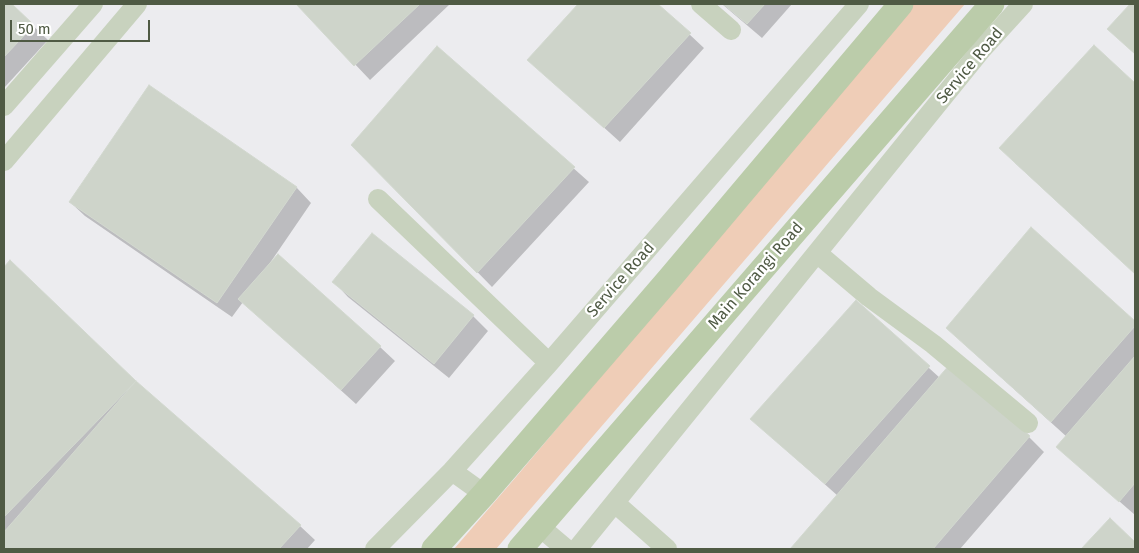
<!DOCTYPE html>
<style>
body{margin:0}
#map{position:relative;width:1139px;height:553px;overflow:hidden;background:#ececef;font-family:"Fira Sans",sans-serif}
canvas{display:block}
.frame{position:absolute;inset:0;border:5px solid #4f5a44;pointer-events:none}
.scale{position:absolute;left:10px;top:20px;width:140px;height:22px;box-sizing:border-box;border:2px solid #4f5a44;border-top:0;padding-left:6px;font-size:15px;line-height:18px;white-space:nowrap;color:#4f5a44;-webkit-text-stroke:4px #fff;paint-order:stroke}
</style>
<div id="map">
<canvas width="1139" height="553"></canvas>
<div class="frame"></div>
<div class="scale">50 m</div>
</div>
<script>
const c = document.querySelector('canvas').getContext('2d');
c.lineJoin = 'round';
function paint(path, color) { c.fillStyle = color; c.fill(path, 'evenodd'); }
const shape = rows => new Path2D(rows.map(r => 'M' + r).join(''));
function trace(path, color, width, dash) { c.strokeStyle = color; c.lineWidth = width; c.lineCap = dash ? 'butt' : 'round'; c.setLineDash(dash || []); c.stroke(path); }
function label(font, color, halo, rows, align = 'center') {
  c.font = font + ' "Fira Sans",sans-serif'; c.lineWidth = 4.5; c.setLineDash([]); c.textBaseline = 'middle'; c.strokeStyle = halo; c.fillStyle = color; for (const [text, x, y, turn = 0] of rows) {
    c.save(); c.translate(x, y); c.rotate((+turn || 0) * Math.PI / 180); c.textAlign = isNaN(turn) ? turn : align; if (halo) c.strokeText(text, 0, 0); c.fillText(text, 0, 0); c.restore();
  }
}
const green = shape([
 [914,4,965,4,496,549,454,549,516,477]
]);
const shadow = shape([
 [4,4,10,4,48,40,4,88],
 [298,4,450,4,370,80],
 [580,4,657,4,704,48,620,142,529,60],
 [722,4,792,4,762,38],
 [1131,4,1135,4,1135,54,1109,29],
 [437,47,589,182,492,287,353,145],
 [1094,47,1135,85,1135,273,1015,163],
 [149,87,297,188,311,203,270,263,380,347,395,361,356,404,243,302,232,317,85,216,70,202],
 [1031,229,1135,323,1135,515,1073,461,1067,437,963,343],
 [10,262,135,382,300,526,315,540,307,549,4,549,4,268],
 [334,282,473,316,488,331,449,378,348,297],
 [856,302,940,378,1029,437,1044,452,960,549,791,549,838,496,767,433],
 [1110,520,1135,543,1135,549,1083,549]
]);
const building = shape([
 [4,4,12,4,34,25,4,57,4,4],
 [296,4,420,4,354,66,296,4],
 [578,4,658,4,691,33,604,128,527,60,578,4],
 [723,4,765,4,747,24,723,4],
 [1130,4,1135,4,1135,54,1107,29,1130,4],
 [1094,45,1135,83,1135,274,999,148,1094,45],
 [437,46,575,167,477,273,351,145,437,46],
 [149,85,297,187,217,303,69,202,149,85],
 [1031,227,1135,321,1135,326,1051,422,946,328,1031,227],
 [372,233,474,315,434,364,332,282,372,233],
 [278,254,381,346,341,390,238,299,278,254],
 [10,260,136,381,4,517,4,267,10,260],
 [856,300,930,366,825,484,750,419,856,300],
 [1135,356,1135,483,1119,502,1056,447,1135,356],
 [951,363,1030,436,933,549,790,549,951,363],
 [136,381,301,525,279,549,4,549,4,532,136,381],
 [1110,518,1135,542,1135,549,1081,549,1110,518]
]);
const minor = shape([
 [701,4,731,30],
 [4,106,93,4],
 [4,161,137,4],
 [378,199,549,363],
 [817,253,869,297,933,344,1028,423],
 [452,471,484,494],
 [615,503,667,549],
 [540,527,566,549],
 [375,549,452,471,549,363,859,4],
 [577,549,982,49,1023,4]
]);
const major = shape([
 [434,549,484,494,670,278,901,4],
 [520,549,992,4]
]);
const streetNames = [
 ["Service Road",970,66,-50],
 ["Main Korangi Road",756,276,-49],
 ["Service Road",621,280,-49]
];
paint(green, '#efcdb7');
paint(shadow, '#0003');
paint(building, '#ced4ca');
trace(building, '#d2d8cf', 1);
trace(minor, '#c8d2be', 20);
trace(major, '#bca', 25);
label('16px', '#4f5a44', '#fff', streetNames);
</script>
